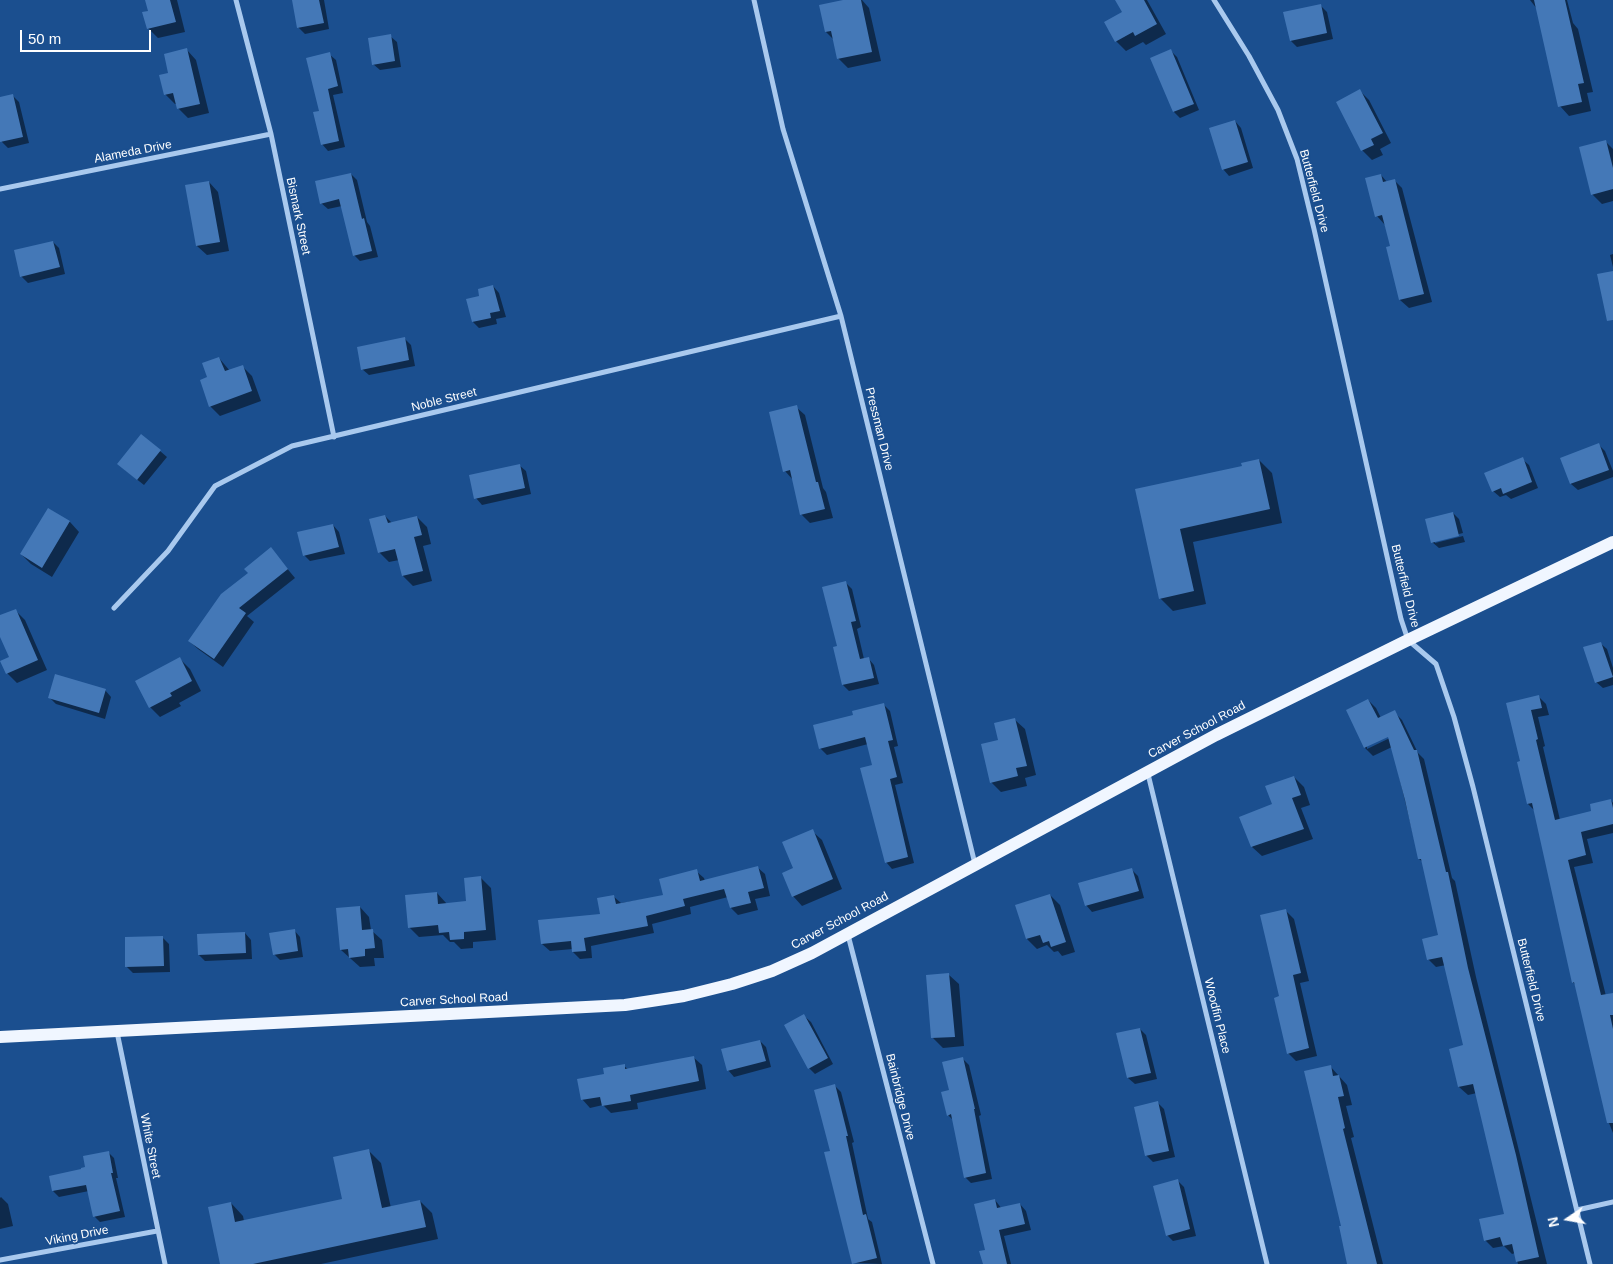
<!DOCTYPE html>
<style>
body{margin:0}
#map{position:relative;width:1613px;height:1264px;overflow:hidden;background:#1b4f8f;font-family:Arial,sans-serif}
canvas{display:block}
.north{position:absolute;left:1543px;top:1194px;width:50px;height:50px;-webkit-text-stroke:4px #1b4f8f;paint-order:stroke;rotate:258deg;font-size:14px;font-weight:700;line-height:20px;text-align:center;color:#fff}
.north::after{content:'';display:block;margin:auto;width:18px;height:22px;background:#fff;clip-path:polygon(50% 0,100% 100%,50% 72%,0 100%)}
.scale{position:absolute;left:20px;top:30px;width:131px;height:22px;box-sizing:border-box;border:2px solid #fff;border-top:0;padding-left:6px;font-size:15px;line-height:18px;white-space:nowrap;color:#fff;-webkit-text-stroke:4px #1b4f8f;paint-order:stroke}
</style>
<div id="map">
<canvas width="1613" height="1264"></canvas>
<div class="north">N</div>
<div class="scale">50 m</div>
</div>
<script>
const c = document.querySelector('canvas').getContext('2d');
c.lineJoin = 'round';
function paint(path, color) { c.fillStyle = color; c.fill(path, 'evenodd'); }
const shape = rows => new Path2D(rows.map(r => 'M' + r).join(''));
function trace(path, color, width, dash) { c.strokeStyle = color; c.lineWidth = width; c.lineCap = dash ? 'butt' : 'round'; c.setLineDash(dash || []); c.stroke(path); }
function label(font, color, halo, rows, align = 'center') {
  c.font = font + ' Arial,sans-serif'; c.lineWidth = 4; c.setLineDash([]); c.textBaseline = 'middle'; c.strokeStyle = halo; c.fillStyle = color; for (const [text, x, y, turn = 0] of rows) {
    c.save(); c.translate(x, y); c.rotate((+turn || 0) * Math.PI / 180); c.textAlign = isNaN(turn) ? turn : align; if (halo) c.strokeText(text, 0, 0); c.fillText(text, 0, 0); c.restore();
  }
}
const shadow = shape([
 [146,0,177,0,185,32,158,38,148,28,149,12],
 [293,0,324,0,329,29,305,34,298,27],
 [849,0,862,0,869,8,881,61,848,68,838,58,834,40,826,32],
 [1116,0,1147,0,1166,34,1146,45,1143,42,1126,51,1116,41,1123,13],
 [1530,0,1567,0,1573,23,1578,29,1593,92,1587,93,1591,111,1569,116,1560,106,1537,9],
 [1320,5,1327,12,1333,39,1297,47,1291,41,1285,13],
 [390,36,397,42,401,67,380,70,373,64],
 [187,50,196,60,209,113,188,118,178,108,177,104,175,104,165,94,169,74],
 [1171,51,1177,57,1199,110,1180,118,1174,112,1152,59],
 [329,54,336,60,343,93,333,95,345,147,328,151,322,144,321,112],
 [1360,91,1369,100,1391,143,1380,149,1383,155,1372,160,1362,150,1337,102],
 [13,96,19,102,29,143,8,148,2,142,0,133,0,99],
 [1235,121,1241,128,1253,168,1229,176,1223,169],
 [1606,142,1613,149,1613,201,1602,204,1592,194],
 [351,174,357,180,367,222,370,226,378,257,360,261,354,255,342,206,328,209,321,203],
 [1381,175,1387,182,1394,180,1402,188,1432,302,1409,308,1400,300,1392,247,1385,225,1377,216],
 [209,182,218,192,229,251,207,255,197,246],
 [53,242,59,248,65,274,28,283,21,276],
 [1613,254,1613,267,1610,255],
 [493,286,499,293,506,317,496,319,497,324,479,328,473,322,467,300,481,296],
 [405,339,411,345,415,366,369,375,362,369],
 [219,358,230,371,242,366,252,376,261,401,220,416,210,406,209,378],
 [796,407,805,415,823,488,826,492,833,518,810,523,801,514,793,480,785,471],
 [1599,445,1605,451,1613,471,1613,477,1578,490,1571,484,1562,459],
 [160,451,167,457,144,485,125,470],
 [1522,459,1529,465,1538,488,1511,499,1506,495,1500,497,1493,491],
 [1259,460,1272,473,1282,523,1193,542,1206,604,1173,611,1160,598,1137,490,1243,467],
 [519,465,526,471,531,494,482,505,476,498],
 [49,509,70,522,79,532,52,577,31,564,21,554],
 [1453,513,1459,519,1463,533,1435,540,1435,543,1463,536,1465,542,1439,548,1432,542],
 [385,516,392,523,417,517,427,527,431,544,423,546,432,581,413,586,403,576,399,560,389,562,379,552],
 [333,525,339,532,345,554,310,561,304,555],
 [271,549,295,578,247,616,254,622,223,667,198,649,189,641],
 [845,582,852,589,861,627,857,629,864,659,868,658,874,665,879,684,849,691,843,685,839,647],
 [15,610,25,620,47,670,17,683,7,673,10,658,0,634,0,617],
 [1600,643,1607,649,1613,668,1613,685,1603,688,1596,682],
 [180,659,190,669,201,691,179,703,181,706,160,717,150,707],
 [105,690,111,697,105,719,56,704,50,698],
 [1538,696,1546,704,1549,715,1538,717,1545,746,1543,747,1560,820,1593,812,1611,800,1613,803,1613,833,1587,839,1593,863,1574,867,1606,996,1613,994,1613,1133,1609,1123,1576,986,1573,982,1535,811,1528,804,1519,763,1522,762,1508,704],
 [1368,700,1376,708,1381,718,1394,712,1402,720,1418,753,1424,759,1452,878,1455,881,1476,977,1547,1264,1518,1264,1515,1253,1512,1254,1504,1246,1493,1248,1485,1240,1505,1215,1477,1093,1468,1095,1459,1087,1450,1050,1465,1046,1446,965,1436,967,1428,959,1440,936,1423,862,1419,859,1392,747,1373,756,1365,748,1347,710],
 [1393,733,1394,736,1367,749,1367,746],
 [883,704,890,711,898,746,894,747,903,783,895,785,914,863,892,869,886,862,874,766,868,744,827,755,820,748,855,716],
 [1015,720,1025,729,1036,775,1025,778,1027,786,1001,792,991,782],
 [1294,777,1304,787,1310,805,1301,808,1313,839,1262,856,1252,847,1274,805],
 [812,831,822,840,842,889,802,906,793,896],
 [757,867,765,874,770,896,755,899,758,910,738,915,731,908,728,897,690,907,691,914,652,924,654,933,591,946,592,958,580,959,573,952,573,949,550,951,542,944,602,915,613,896,621,903,665,896,696,871,704,878,705,881],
 [1132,870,1138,876,1144,898,1092,912,1086,905],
 [481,878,491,888,496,940,473,942,473,948,461,949,454,942,450,942,443,935,419,937,409,927,437,893,447,904,467,902],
 [1050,895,1060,905,1075,952,1062,956,1058,951,1054,952,1047,945,1037,949,1027,939,1017,906],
 [360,907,369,917,371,930,382,940,384,958,374,958,375,966,360,967,341,950],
 [1285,910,1294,919,1309,981,1300,983,1317,1056,1296,1061,1288,1053,1281,997],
 [294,930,300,937,303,957,280,960,274,954],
 [245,933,251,940,252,959,205,961,199,955],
 [162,937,169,944,170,972,133,973,126,966],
 [949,975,959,984,964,1046,943,1048,933,1038],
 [804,1016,811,1022,833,1064,815,1074,809,1068],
 [1140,1029,1146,1035,1157,1079,1135,1084,1128,1078,1118,1034],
 [760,1041,766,1047,771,1067,734,1077,728,1070],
 [693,1057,702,1065,706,1089,637,1103,638,1109,611,1113,603,1105,590,1108,582,1099,606,1075,624,1066,629,1070],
 [962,1058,969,1065,981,1115,979,1116,992,1179,971,1183,965,1177,954,1121,948,1115,950,1091],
 [1330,1066,1347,1085,1352,1105,1346,1106,1354,1137,1351,1138,1383,1264,1348,1264,1343,1227],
 [835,1086,841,1092,854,1142,852,1143,868,1219,872,1222,882,1264,853,1263,831,1152],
 [1157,1102,1164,1109,1175,1157,1153,1162,1146,1155],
 [369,1151,381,1163,391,1208,420,1201,432,1213,438,1239,321,1264,221,1264,231,1203,243,1216,244,1221,343,1200],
 [108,1152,114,1158,118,1178,116,1178,125,1217,100,1222,95,1217,89,1191,59,1197,53,1191],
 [1178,1181,1184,1187,1196,1236,1173,1241,1167,1235],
 [1,1197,8,1204,13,1226,0,1229,0,1198],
 [995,1200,1002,1209,1020,1204,1026,1211,1031,1230,1004,1236,1011,1264,984,1264]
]);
const building = shape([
 [145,0,170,0,176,22,147,29,142,12,148,11],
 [292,0,319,0,324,23,297,28],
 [843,0,861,0,872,52,837,59,831,31,825,32,819,5],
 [1115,0,1144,0,1157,24,1135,36,1133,32,1115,42,1104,22,1122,12],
 [1534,0,1565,0,1584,83,1578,84,1582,102,1558,107],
 [1321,4,1327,33,1290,41,1283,12],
 [391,34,395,61,372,65,368,38],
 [187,48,200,104,177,109,173,93,164,95,159,75,168,73,164,54],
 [1171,49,1194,104,1173,112,1150,58],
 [330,52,338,86,328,89,339,141,321,145,313,112,319,111,306,58],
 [1360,89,1383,133,1371,139,1374,145,1361,151,1336,102],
 [13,94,23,137,0,142,0,97],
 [1235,120,1248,162,1222,170,1209,128],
 [1606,140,1613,168,1613,189,1591,195,1579,147],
 [351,173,362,219,364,218,372,251,353,256,339,199,320,204,315,181],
 [1381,174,1383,182,1395,179,1424,294,1399,300,1386,247,1390,246,1382,215,1375,217,1365,178],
 [209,181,220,242,196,246,185,185],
 [53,241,60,267,20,277,14,250],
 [1613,271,1613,320,1607,321,1597,274],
 [493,285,500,311,490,313,491,318,472,322,466,299,479,296,478,289],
 [405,337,409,360,361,370,357,347],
 [219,357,225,371,243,365,252,391,209,407,200,380,207,377,202,363],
 [797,405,816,482,818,482,825,509,800,515,790,470,783,472,769,412],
 [141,434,161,450,137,480,117,464],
 [1599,443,1609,470,1570,484,1560,458],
 [1523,457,1532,482,1503,494,1501,488,1492,492,1484,473],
 [1259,459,1270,509,1180,529,1194,591,1159,599,1135,489,1242,466,1241,463],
 [520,464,525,488,474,499,469,475],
 [48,508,70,521,42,568,20,554],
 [1453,512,1459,536,1431,543,1425,519],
 [385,515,388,523,417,516,422,535,414,537,423,571,402,576,395,549,378,553,369,519],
 [333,524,339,547,303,556,297,532],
 [271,547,288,569,239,608,246,613,214,659,188,641,221,594,248,573,244,569],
 [846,581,856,621,851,622,860,659,869,657,874,678,842,685,833,647,837,646,822,587],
 [16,609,38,660,6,674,0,661,9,657,0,637,0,615],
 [1601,642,1613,677,1595,683,1583,647],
 [180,657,192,681,170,693,172,696,149,708,135,681],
 [55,674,106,689,99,713,48,698],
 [1539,695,1542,708,1531,710,1538,739,1536,740,1555,820,1591,811,1590,804,1611,799,1613,808,1613,824,1581,832,1586,855,1568,860,1601,995,1613,993,1613,1015,1610,1015,1613,1029,1613,1123,1607,1123,1574,982,1572,983,1532,803,1527,804,1517,762,1520,761,1506,703],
 [1368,699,1378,718,1395,710,1414,750,1417,750,1446,872,1448,872,1468,968,1516,1155,1539,1257,1516,1262,1512,1244,1503,1246,1500,1237,1484,1241,1479,1219,1504,1214,1473,1084,1458,1087,1449,1049,1463,1045,1442,957,1427,960,1422,939,1438,935,1421,859,1418,859,1405,800,1388,737,1364,748,1346,710],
 [884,703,893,740,888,741,897,777,890,779,908,857,885,863,860,768,872,765,865,737,819,749,813,725,853,715,852,711],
 [1015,718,1027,766,1016,768,1018,776,990,783,981,744,998,740,994,723],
 [1294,776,1301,795,1292,798,1304,829,1251,847,1239,817,1272,804,1265,786],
 [813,829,833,879,792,897,782,873,793,868,782,842],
 [758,866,764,888,748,892,751,903,730,908,724,889,683,899,685,906,646,916,648,926,584,938,586,951,572,952,571,941,541,944,538,920,600,914,597,898,614,895,616,904,663,895,659,879,697,869,700,881],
 [1132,868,1139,891,1085,906,1078,883],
 [481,876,486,930,464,932,464,939,450,940,449,932,439,933,438,925,408,928,405,895,437,892,438,904,466,901,464,878],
 [1050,894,1066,942,1051,947,1049,941,1043,943,1040,935,1026,939,1015,905],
 [360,906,362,930,373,929,375,948,365,949,365,956,349,958,348,949,340,950,336,908],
 [1286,909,1301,973,1293,975,1309,1048,1287,1054,1274,998,1279,996,1260,915],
 [295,929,298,951,273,955,269,933],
 [245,932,246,953,198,955,197,934],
 [163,936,164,966,125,967,125,937],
 [949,973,955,1037,931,1038,926,975],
 [804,1014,828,1058,808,1069,784,1025],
 [1140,1028,1151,1073,1127,1078,1116,1033],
 [760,1040,766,1061,727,1071,721,1049],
 [694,1056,699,1081,630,1095,631,1101,602,1106,600,1097,581,1100,577,1079,604,1074,603,1068,625,1064,625,1069],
 [963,1057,975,1109,974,1109,986,1173,964,1178,951,1114,947,1116,941,1092,949,1090,942,1062],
 [1331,1065,1333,1076,1339,1075,1344,1096,1338,1097,1345,1128,1343,1129,1377,1264,1347,1264,1339,1226,1341,1226,1304,1071],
 [835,1084,848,1136,846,1136,863,1215,866,1214,877,1258,852,1264,824,1152,830,1151,814,1090],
 [1158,1101,1169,1151,1145,1156,1134,1107],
 [369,1149,382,1208,420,1200,426,1227,253,1264,220,1264,208,1207,231,1202,235,1222,342,1199,333,1157],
 [109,1151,113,1173,111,1173,120,1211,93,1217,86,1185,52,1191,49,1176,81,1169,81,1168,85,1167,83,1156],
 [1178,1179,1190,1229,1166,1236,1153,1186],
 [995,1199,997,1208,1020,1203,1025,1224,999,1230,1007,1264,983,1264,979,1251,985,1250,974,1204]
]);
const minor = shape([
 [236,0,271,134,334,437],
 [754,0,783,129,841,316,975,864],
 [1214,0,1249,56,1278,110,1297,159,1314,229,1401,619,1408,640,1436,664,1454,717,1473,787,1590,1264],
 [0,189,271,134],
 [114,608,168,551,215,486,292,446,841,316],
 [1148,774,1267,1264],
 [848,935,933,1264],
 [117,1032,165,1264],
 [1577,1210,1613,1202],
 [0,1260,157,1231]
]);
const primary = shape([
 [0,1037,625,1005,684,996,732,984,772,971,812,953,1216,735,1408,640,1613,542]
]);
const streetNames = [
 ["Alameda Drive",133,152,-11],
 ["Butterfield Drive",1314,191,75],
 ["Bismark Street",298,216,78],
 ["Noble Street",444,400,-14],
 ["Pressman Drive",879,429,76],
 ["Butterfield Drive",1405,586,76],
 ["Carver School Road",1197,730,-28],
 ["Carver School Road",840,921,-28],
 ["Butterfield Drive",1531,980,76],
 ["Carver School Road",454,1000,-3],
 ["Woodfin Place",1217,1016,76],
 ["Bainbridge Drive",900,1097,76],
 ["White Street",150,1146,79],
 ["Viking Drive",77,1236,-11]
];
paint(shadow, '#0007');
paint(building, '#4478b7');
trace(minor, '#a9c9ee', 5);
trace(primary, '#f0f6ff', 12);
label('12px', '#fff', '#1b4f8f', streetNames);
</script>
